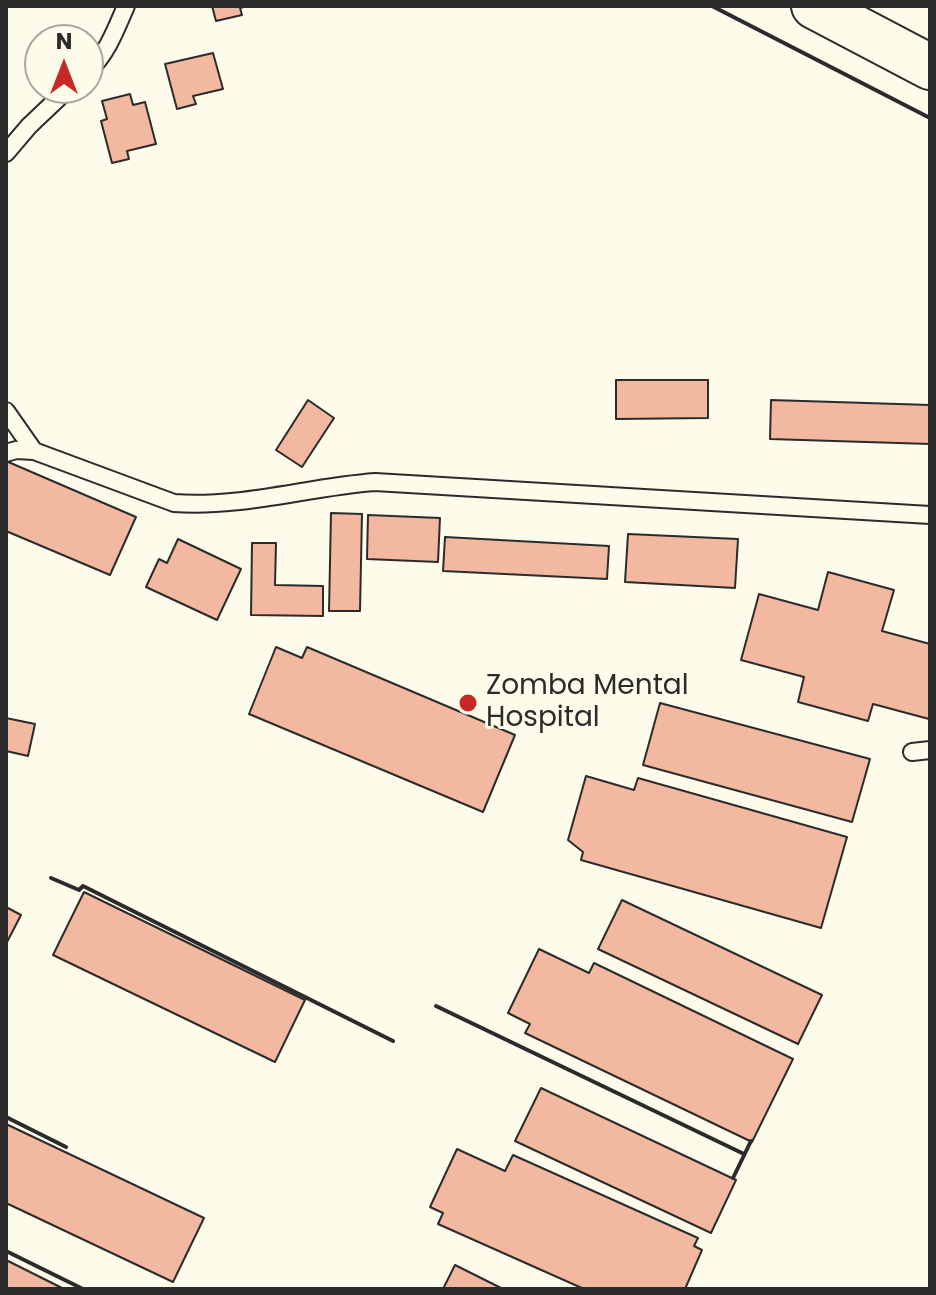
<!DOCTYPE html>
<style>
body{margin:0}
#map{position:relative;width:936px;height:1295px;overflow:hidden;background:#fdfbea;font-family:Poppins,sans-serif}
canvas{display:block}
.frame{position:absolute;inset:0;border:8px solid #2b2b2b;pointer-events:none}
.north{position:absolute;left:24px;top:24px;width:80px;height:80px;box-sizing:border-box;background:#fdfbea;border:2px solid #a9a89e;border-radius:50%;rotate:0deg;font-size:22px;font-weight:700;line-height:32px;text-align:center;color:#2b2b2b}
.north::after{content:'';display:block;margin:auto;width:28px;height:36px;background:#c62828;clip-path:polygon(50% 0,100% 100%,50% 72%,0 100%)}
</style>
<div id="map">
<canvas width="936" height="1295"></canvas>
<div class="frame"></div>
<div class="north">N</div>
</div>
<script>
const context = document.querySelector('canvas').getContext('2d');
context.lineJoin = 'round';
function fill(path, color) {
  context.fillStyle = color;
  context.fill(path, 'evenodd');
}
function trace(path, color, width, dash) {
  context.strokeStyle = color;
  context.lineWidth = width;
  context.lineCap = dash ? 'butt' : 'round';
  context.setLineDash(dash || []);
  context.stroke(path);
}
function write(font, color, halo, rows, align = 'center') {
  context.font = font + ' Poppins,sans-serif';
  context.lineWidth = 6;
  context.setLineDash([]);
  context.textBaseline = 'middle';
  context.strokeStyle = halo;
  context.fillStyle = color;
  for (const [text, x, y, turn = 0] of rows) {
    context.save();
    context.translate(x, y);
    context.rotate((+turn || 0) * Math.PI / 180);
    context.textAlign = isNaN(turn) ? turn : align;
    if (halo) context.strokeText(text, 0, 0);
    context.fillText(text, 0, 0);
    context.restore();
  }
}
const building = new Path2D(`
 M 212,6 L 247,6 L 240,8 L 242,15 L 216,21 Z
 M 213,53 L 223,89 L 193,96 L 196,104 L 177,109 L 165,64 Z
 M 130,94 L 133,105 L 145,102 L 156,144 L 127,151 L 129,159 L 112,163 L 101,121 L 107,119 L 102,101 Z
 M 616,380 L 708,380 L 708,418 L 616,419 Z
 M 308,400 L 334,418 L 302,467 L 276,450 Z
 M 771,400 L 930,405 L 930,444 L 770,439 Z
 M 6,461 L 136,517 L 110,575 L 6,531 Z
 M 331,513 L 362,514 L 360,611 L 329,611 Z
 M 368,515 L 440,518 L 438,562 L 367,559 Z
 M 628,534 L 738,539 L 735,588 L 625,582 Z
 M 445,537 L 609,546 L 607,579 L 443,571 Z
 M 178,539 L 241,569 L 217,620 L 146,587 L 159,559 L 167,563 Z
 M 252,543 L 276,543 L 275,585 L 323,586 L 323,616 L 251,615 Z
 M 828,572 L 894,590 L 882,631 L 930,644 L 929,719 L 873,704 L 868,721 L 798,702 L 804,677 L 741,660 L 759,594 L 818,610 Z
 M 276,647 L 302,658 L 307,647 L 515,735 L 483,812 L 249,714 Z
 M 660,703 L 870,759 L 852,822 L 643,765 Z
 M 6,718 L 35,724 L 28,756 L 6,751 Z
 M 586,776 L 634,790 L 638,778 L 847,837 L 821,928 L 581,860 L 583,852 L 568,840 Z
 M 84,892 L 305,1000 L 275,1062 L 53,955 Z
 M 622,900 L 822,995 L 798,1044 L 598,949 Z
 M 6,907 L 21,915 L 6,944 Z
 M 539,949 L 589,973 L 594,963 L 793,1059 L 752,1142 L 525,1033 L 530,1024 L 508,1013 Z
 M 541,1088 L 736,1180 L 711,1233 L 515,1141 Z
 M 6,1124 L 204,1218 L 173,1282 L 6,1203 Z
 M 457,1149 L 505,1171 L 513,1155 L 698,1238 L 694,1246 L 702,1250 L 685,1289 L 584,1289 L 438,1224 L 443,1213 L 430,1207 Z
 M 6,1260 L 64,1289 L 6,1289 Z
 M 455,1265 L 503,1289 L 443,1289 Z`);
fill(building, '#f2b8a0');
trace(building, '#2b2b2b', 2);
const lane = new Path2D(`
 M 88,71 C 107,54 116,29 126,6
 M 6,153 L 29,126 L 69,88
 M 6,411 L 34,451 L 174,503 C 242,508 308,487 375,482 L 930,515
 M 6,453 L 16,450 L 34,451
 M 912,752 L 930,750`);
const secondary = new Path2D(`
 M 814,6 L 930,67`);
trace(lane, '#2b2b2b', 20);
trace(secondary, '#2b2b2b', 48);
trace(lane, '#fdfbea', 16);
trace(secondary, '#fdfbea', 44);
trace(new Path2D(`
 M 712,6 L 930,118
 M 51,878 L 79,890 L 83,886 L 393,1041
 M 436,1006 L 744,1154
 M 6,1117 L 66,1147
 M 733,1178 L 751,1141
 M 6,1251 L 83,1289`), '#2b2b2b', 4);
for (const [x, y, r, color] of [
 [468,703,10,"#c62828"]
]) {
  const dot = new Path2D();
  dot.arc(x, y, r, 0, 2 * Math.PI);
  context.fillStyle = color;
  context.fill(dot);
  trace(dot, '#fdfbea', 3);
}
write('28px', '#2b2b2b', '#fdfbea', [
 ["Zomba Mental",486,687],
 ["Hospital",486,719]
], 'left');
</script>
